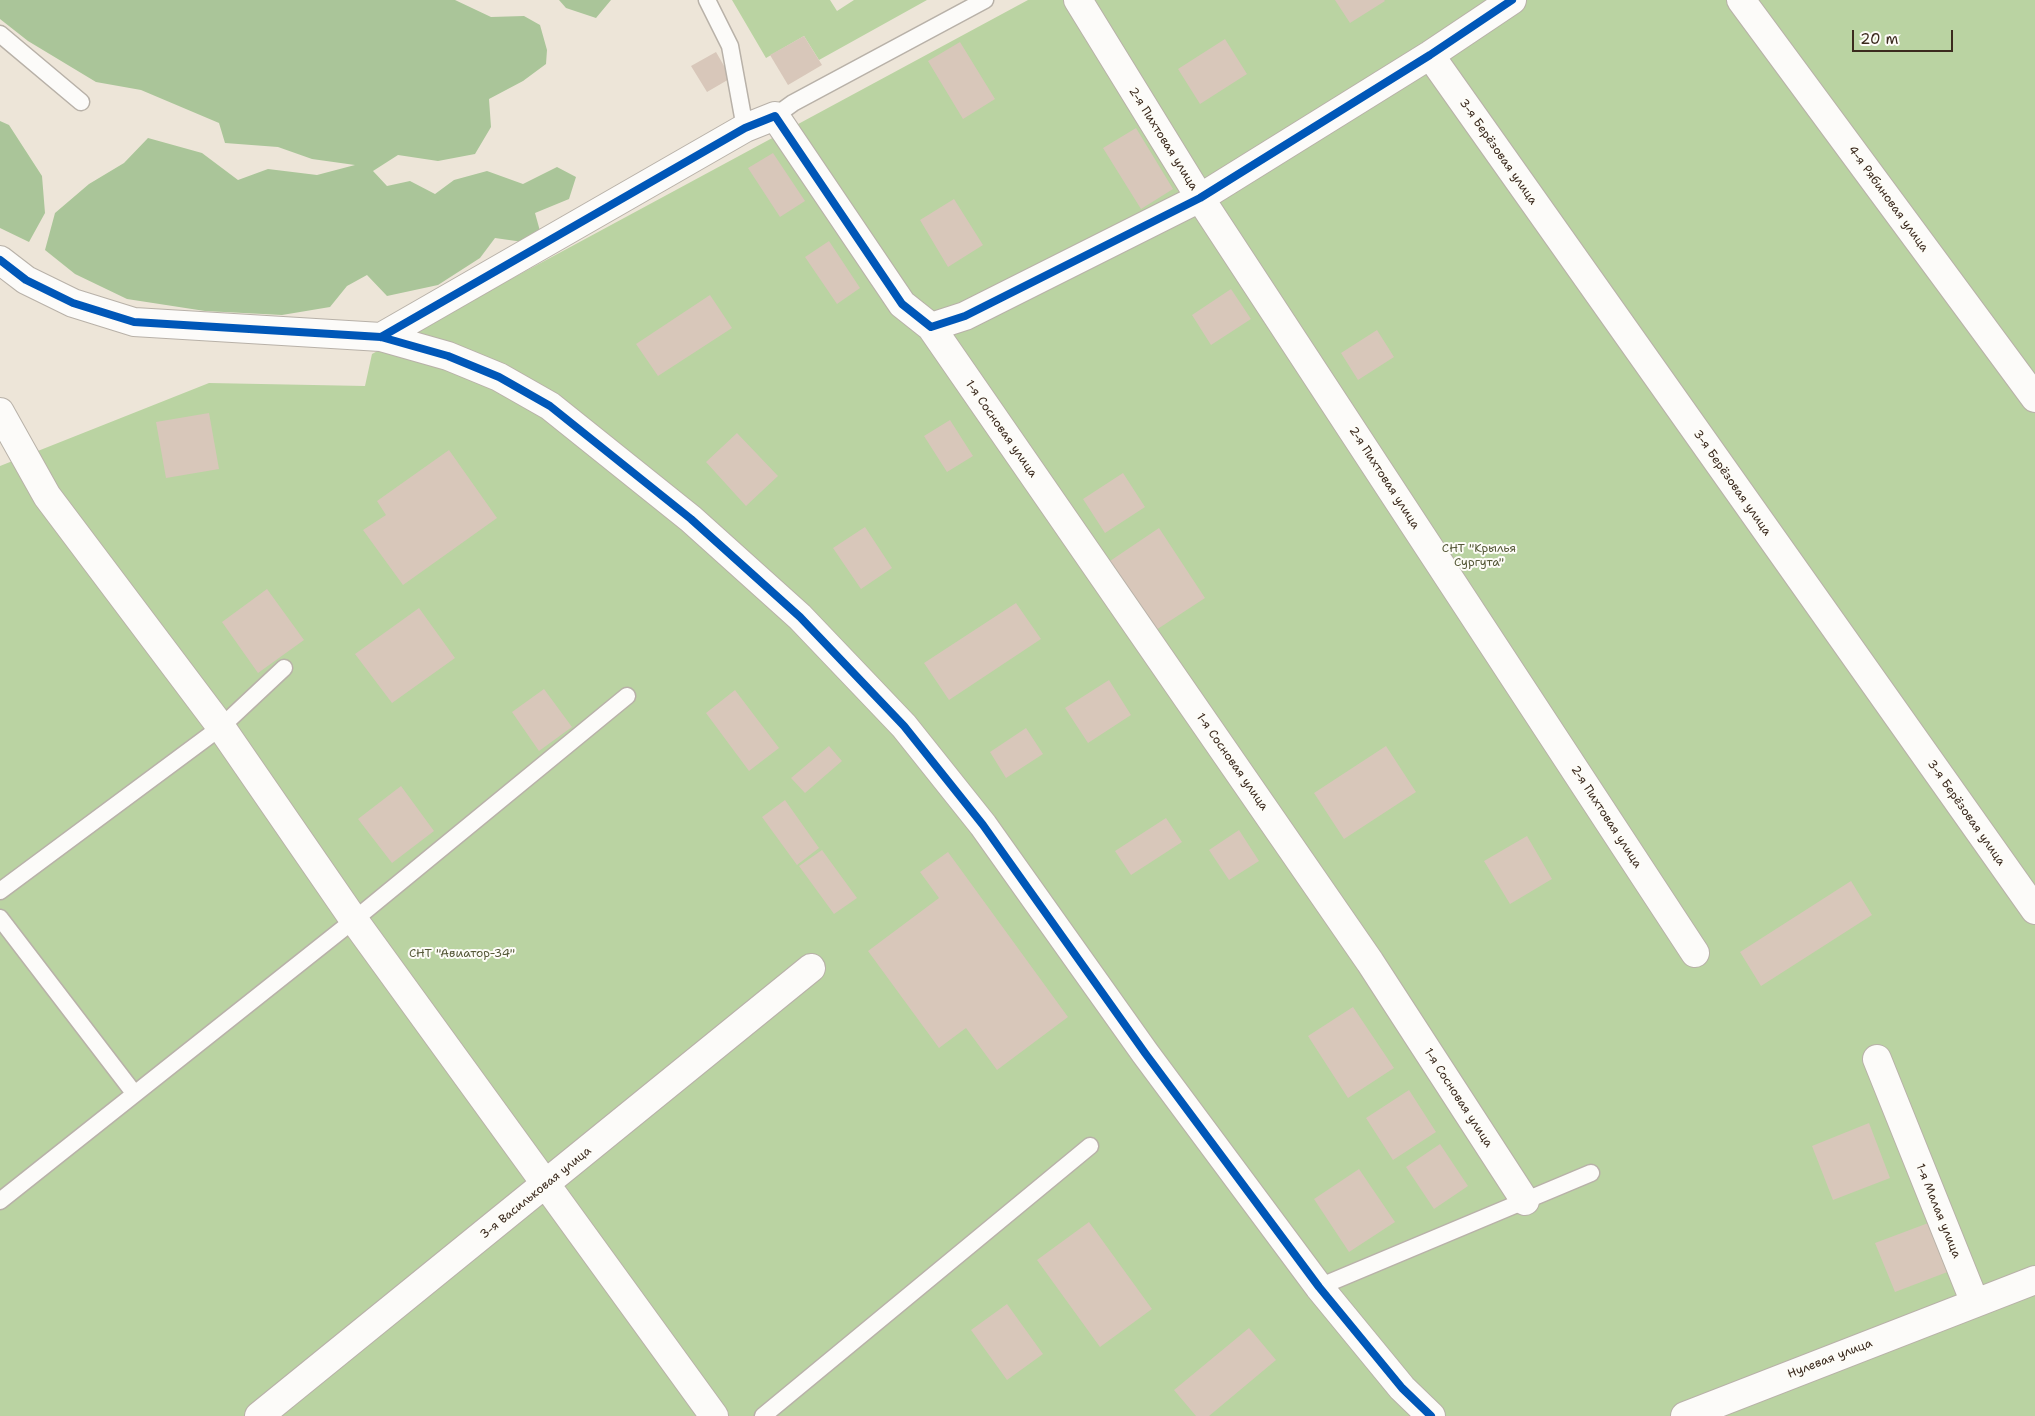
<!DOCTYPE html>
<meta charset="utf-8">
<style>
body{margin:0}
#map{position:relative;width:2035px;height:1416px;overflow:hidden;background:#ede5d8;font-family:"Shantell Sans",sans-serif}
canvas{display:block}
.scale{position:absolute;left:1852px;top:30px;width:101px;height:22px;box-sizing:border-box;border:2px solid #3b2a1e;border-top:0;padding-left:6px;font-size:15px;line-height:18px;white-space:nowrap;color:#3b2a1e;-webkit-text-stroke:4px #fdfcf7;paint-order:stroke}
</style>
<div id="map">
<canvas width="2035" height="1416"></canvas>
<div class="scale">20 m</div>
</div>
<script>
const context = document.querySelector('canvas').getContext('2d');
context.lineJoin = 'round';
function fill(path, color) {
  context.fillStyle = color;
  context.fill(path, 'evenodd');
}
function trace(path, color, width, dash) {
  context.strokeStyle = color;
  context.lineWidth = width;
  context.lineCap = dash ? 'butt' : 'round';
  context.setLineDash(dash || []);
  context.stroke(path);
}
function write(font, color, halo, rows, align = 'center') {
  context.font = font + ' "Shantell Sans",sans-serif';
  context.lineWidth = 4;
  context.setLineDash([]);
  context.textBaseline = 'middle';
  context.strokeStyle = halo;
  context.fillStyle = color;
  for (const [text, x, y, turn = 0] of rows) {
    context.save();
    context.translate(x, y);
    context.rotate((+turn || 0) * Math.PI / 180);
    context.textAlign = isNaN(turn) ? turn : align;
    if (halo) context.strokeText(text, 0, 0);
    context.fillText(text, 0, 0);
    context.restore();
  }
}
fill(new Path2D(`
 M 732,0 L 830,0 L 837,11 L 854,0 L 927,0 L 819,60 L 804,36 L 766,58 Z
 M 1028,0 L 2035,0 L 2035,1416 L 0,1416 L 0,466 L 209,383 L 365,386 L 372,354 Z`), '#bad3a2');
fill(new Path2D(`
 M 0,0 L 455,0 L 491,17 L 524,16 L 540,25 L 547,50 L 546,64 L 523,81 L 489,99 L 491,127 L 475,154 L 438,161 L 398,155 L 373,171 L 387,186 L 410,181 L 435,194 L 454,180 L 487,171 L 523,184 L 557,167 L 576,177 L 569,199 L 535,213 L 540,231 L 523,242 L 495,238 L 480,258 L 438,285 L 387,296 L 367,275 L 347,286 L 330,307 L 282,315 L 205,311 L 127,299 L 75,274 L 45,250 L 55,213 L 89,184 L 124,163 L 148,138 L 202,153 L 238,180 L 268,169 L 317,175 L 355,165 L 312,159 L 278,147 L 225,143 L 219,123 L 141,90 L 96,82 L 28,41 L 0,19 Z
 M 559,0 L 611,0 L 596,18 L 566,8 Z
 M 0,121 L 9,125 L 42,176 L 45,213 L 29,242 L 0,228 Z`), '#aac599');
fill(new Path2D(`
 M 1335,0 L 1384,0 L 1385,1 L 1350,23 Z
 M 804,36 L 822,65 L 788,85 L 770,55 Z
 M 1225,39 L 1247,74 L 1200,104 L 1178,69 Z
 M 960,42 L 995,99 L 963,119 L 928,61 Z
 M 716,52 L 731,78 L 707,92 L 691,66 Z
 M 1136,128 L 1173,189 L 1141,209 L 1103,148 Z
 M 773,153 L 805,201 L 780,217 L 748,168 Z
 M 954,199 L 983,245 L 948,267 L 920,220 Z
 M 829,241 L 860,288 L 837,304 L 805,257 Z
 M 1231,289 L 1251,319 L 1211,345 L 1192,315 Z
 M 710,295 L 732,328 L 658,376 L 636,344 Z
 M 1377,330 L 1394,357 L 1358,380 L 1341,353 Z
 M 209,413 L 219,469 L 166,478 L 156,422 Z
 M 950,420 L 973,456 L 947,472 L 924,436 Z
 M 737,433 L 778,476 L 746,506 L 706,462 Z
 M 449,450 L 497,518 L 403,585 L 363,530 L 386,515 L 377,501 Z
 M 1123,473 L 1145,507 L 1105,533 L 1083,499 Z
 M 865,527 L 892,568 L 861,589 L 833,548 Z
 M 1159,528 L 1205,598 L 1156,630 L 1110,561 Z
 M 267,589 L 304,640 L 258,673 L 222,622 Z
 M 1016,603 L 1041,639 L 949,700 L 924,663 Z
 M 419,608 L 455,658 L 392,703 L 355,654 Z
 M 1109,680 L 1131,715 L 1088,743 L 1065,708 Z
 M 544,689 L 572,727 L 539,751 L 512,712 Z
 M 735,690 L 779,748 L 749,771 L 706,713 Z
 M 1026,728 L 1043,754 L 1006,778 L 990,752 Z
 M 829,746 L 842,761 L 805,793 L 791,778 Z
 M 1386,746 L 1416,792 L 1344,839 L 1314,793 Z
 M 401,786 L 434,831 L 392,863 L 358,819 Z
 M 785,800 L 819,848 L 797,865 L 762,817 Z
 M 1166,818 L 1182,842 L 1131,875 L 1115,851 Z
 M 1239,830 L 1259,861 L 1229,880 L 1209,850 Z
 M 1527,836 L 1552,879 L 1510,904 L 1484,861 Z
 M 822,850 L 857,898 L 834,914 L 799,866 Z
 M 948,852 L 1068,1017 L 997,1070 L 966,1028 L 939,1048 L 868,951 L 939,898 L 920,872 Z
 M 1851,881 L 1872,915 L 1761,986 L 1740,952 Z
 M 1353,1007 L 1394,1068 L 1348,1098 L 1308,1036 Z
 M 1409,1090 L 1436,1132 L 1393,1160 L 1366,1118 Z
 M 1869,1123 L 1890,1178 L 1833,1200 L 1812,1146 Z
 M 1440,1144 L 1468,1186 L 1434,1209 L 1406,1167 Z
 M 1359,1169 L 1395,1222 L 1349,1252 L 1314,1199 Z
 M 1089,1222 L 1152,1309 L 1100,1347 L 1037,1260 Z
 M 1931,1222 L 1950,1271 L 1895,1292 L 1875,1243 Z
 M 1007,1304 L 1043,1354 L 1007,1380 L 971,1330 Z
 M 1249,1328 L 1276,1360 L 1209,1416 L 1196,1416 L 1174,1390 Z`), '#d8c7ba');
const service = new Path2D(`
 M 707,0 L 730,46 L 745,128
 M 0,34 L 81,102
 M 775,116 L 793,103 L 985,0
 M 0,891 L 221,727 L 284,668
 M 0,918 L 134,1093
 M 0,1201 L 354,920 L 627,696
 M 1319,1287 L 1591,1173
 M 763,1416 L 1090,1146`);
const minor = new Path2D(`
 M 1078,0 L 1200,198 L 1695,953
 M 1741,0 L 2035,398
 M 1430,55 L 2035,910
 M 0,260 L 26,280 L 73,303 L 134,322 L 381,337 L 448,356 L 499,377 L 550,406 L 691,519 L 800,617 L 904,726 L 983,825 L 1145,1053 L 1319,1287 L 1402,1388 L 1431,1416
 M 931,327 L 1370,962 L 1525,1201
 M 381,337 L 745,128 L 775,116 L 902,304 L 931,327 L 965,316 L 1200,198 L 1430,55 L 1512,0
 M 0,412 L 47,496 L 221,727 L 354,920 L 714,1416
 M 1877,1059 L 1975,1303
 M 259,1416 L 811,968
 M 1685,1416 L 2035,1280`);
trace(service, '#b8b1a8', 19);
trace(minor, '#b8b1a8', 30);
trace(service, '#fcfbf9', 16);
trace(minor, '#fcfbf9', 28);
trace(new Path2D(`
 M 0,260 L 26,280 L 73,303 L 134,322 L 381,337 L 448,356 L 499,377 L 550,406 L 691,519 L 800,617 L 904,726 L 983,825 L 1145,1053 L 1319,1287 L 1402,1388 L 1431,1416
 M 381,337 L 745,128 L 775,116 L 902,304 L 931,327 L 965,316 L 1200,198 L 1430,55 L 1512,0`), '#0057b8', 8);
write('12px', '#3b2a1e', '#fdfcf7', [
 ["2-я Пихтовая улица",1163,139,58],
 ["3-я Берёзовая улица",1498,152,55],
 ["4-я Рябиновая улица",1888,199,54],
 ["1-я Сосновая улица",1001,429,55],
 ["2-я Пихтовая улица",1384,478,57],
 ["3-я Берёзовая улица",1732,483,55],
 ["1-я Сосновая улица",1232,762,55],
 ["3-я Берёзовая улица",1966,813,55],
 ["2-я Пихтовая улица",1606,817,57],
 ["1-я Сосновая улица",1458,1098,57],
 ["3-я Васильковая улица",536,1193,-39],
 ["1-я Малая улица",1938,1211,68],
 ["Нулевая улица",1830,1359,-21]
]);
write('12px', '#555838', '#fdfcf7', [
 ["CНТ \"Крылья",1479,549],
 ["Сургута\"",1479,563],
 ["СНТ \"Авиатор-34\"",462,954]
]);
</script>
